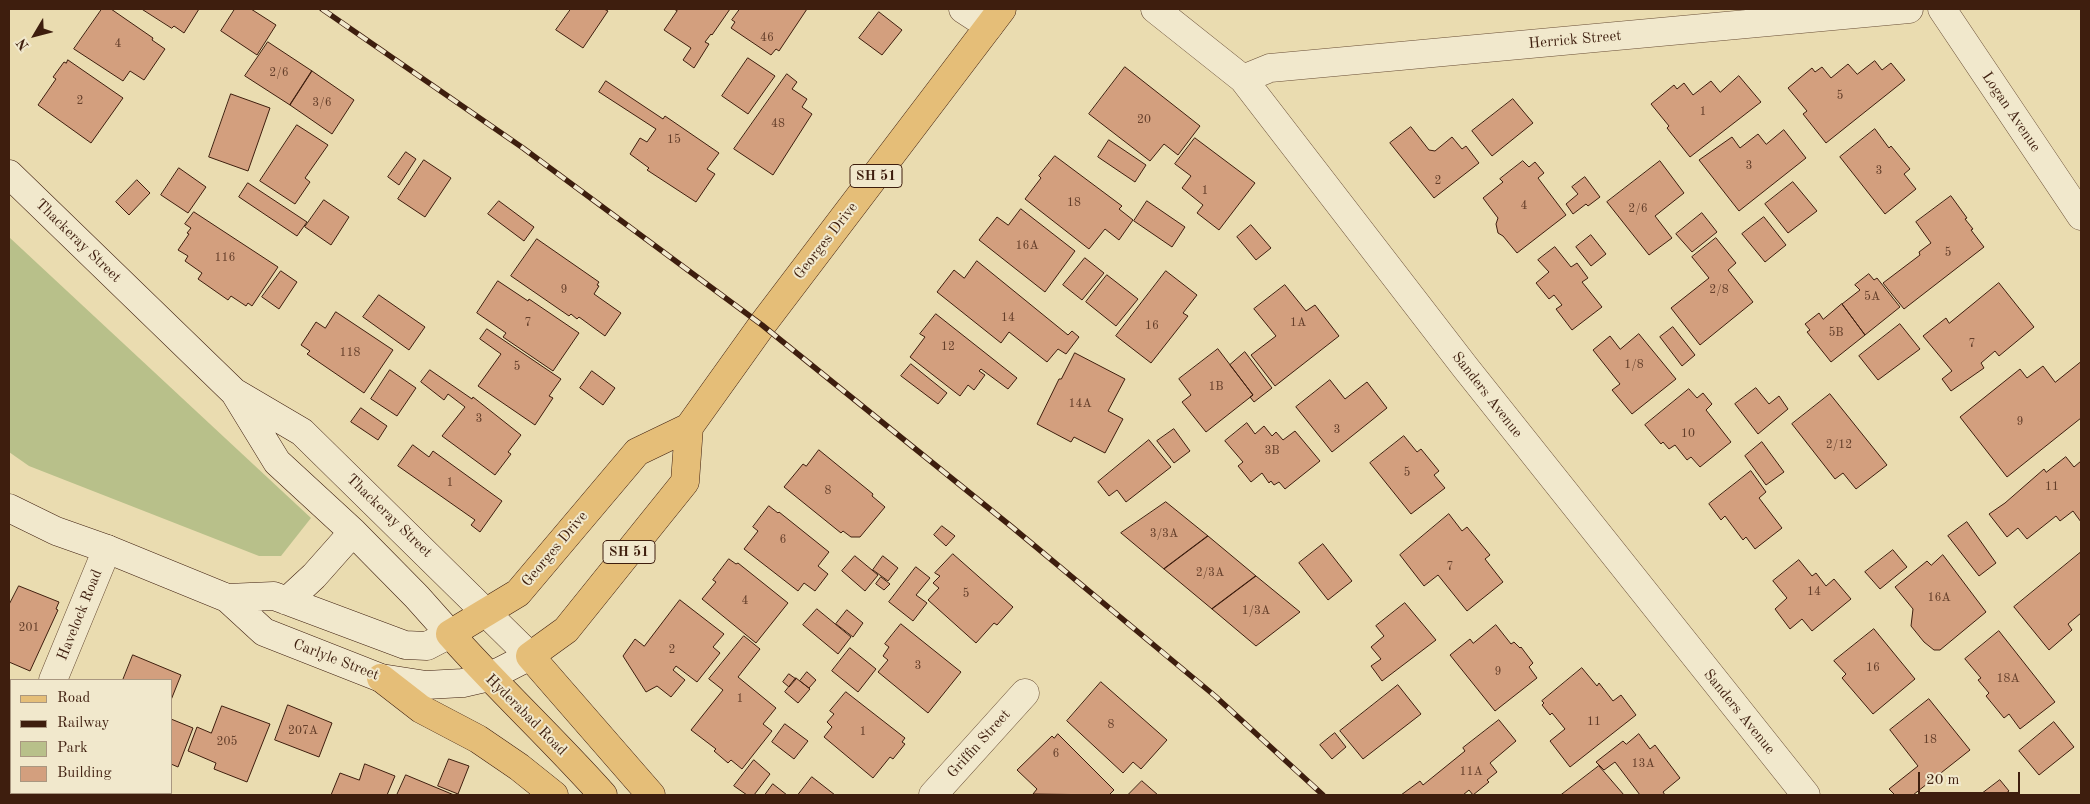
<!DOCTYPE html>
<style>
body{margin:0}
#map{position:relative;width:2090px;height:804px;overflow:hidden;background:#eadcb0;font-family:"Old Standard TT",serif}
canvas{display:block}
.frame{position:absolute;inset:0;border:10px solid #3e1e0e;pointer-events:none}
.legend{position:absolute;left:10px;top:679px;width:162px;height:115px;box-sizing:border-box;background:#f1e8cc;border:1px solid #a99780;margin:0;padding:6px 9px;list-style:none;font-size:15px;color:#3e1e0e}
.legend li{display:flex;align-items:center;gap:10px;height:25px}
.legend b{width:25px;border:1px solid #a99780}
.north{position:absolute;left:10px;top:10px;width:50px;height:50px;-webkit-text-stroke:4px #f1e8cc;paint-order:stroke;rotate:233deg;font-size:14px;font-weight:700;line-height:20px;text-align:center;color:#3e1e0e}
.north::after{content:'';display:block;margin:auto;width:18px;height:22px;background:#3e1e0e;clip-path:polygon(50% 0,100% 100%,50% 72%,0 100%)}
.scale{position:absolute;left:1918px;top:772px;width:102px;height:22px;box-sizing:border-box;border:2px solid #3e1e0e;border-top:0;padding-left:6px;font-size:15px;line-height:18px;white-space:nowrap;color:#3e1e0e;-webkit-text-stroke:4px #f1e8cc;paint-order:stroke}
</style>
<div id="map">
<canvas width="2090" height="804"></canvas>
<div class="frame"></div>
<ul class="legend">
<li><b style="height:6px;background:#e5be78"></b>Road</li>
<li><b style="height:6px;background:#3e1e0e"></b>Railway</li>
<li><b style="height:14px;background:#b8c08a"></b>Park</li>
<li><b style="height:14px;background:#d39f7e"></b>Building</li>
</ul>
<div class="north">N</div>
<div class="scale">20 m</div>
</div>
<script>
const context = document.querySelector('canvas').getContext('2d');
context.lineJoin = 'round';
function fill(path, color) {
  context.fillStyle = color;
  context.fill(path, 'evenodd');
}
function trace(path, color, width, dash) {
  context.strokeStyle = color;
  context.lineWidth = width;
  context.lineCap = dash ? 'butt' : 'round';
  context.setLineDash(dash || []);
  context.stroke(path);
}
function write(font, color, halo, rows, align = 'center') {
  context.font = font + ' "Old Standard TT",serif';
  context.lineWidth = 4;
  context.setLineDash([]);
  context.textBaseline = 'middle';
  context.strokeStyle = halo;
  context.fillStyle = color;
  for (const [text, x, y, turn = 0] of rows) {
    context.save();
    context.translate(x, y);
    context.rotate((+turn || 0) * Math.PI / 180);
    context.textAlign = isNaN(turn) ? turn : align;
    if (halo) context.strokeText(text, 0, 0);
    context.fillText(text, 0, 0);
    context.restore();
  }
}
fill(new Path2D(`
 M 9,237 L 311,518 L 281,556 L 259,556 L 29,466 L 9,452 Z`), '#b8c08a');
const building = new Path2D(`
 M 102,9 L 111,9 L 153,38 L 152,40 L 165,49 L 144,80 L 130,71 L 123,81 L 74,49 Z
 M 142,9 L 199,9 L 184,33 L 174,26 L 172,28 Z
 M 235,9 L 251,9 L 276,25 L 257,55 L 221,31 Z
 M 571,9 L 604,9 L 608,11 L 583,48 L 556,30 Z
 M 674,9 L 730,9 L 712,35 L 711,34 L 705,42 L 709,44 L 694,68 L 683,60 L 691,48 L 664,30 L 677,11 Z
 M 740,9 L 807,9 L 779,51 L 776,49 L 771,55 L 731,28 L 735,22 L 732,20 Z
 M 879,12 L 902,30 L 882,55 L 859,38 Z
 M 268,42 L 312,71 L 290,105 L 245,76 Z
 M 748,58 L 775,76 L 748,114 L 722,96 Z
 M 68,60 L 123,98 L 91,143 L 38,105 L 56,79 L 53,77 L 64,62 L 66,63 Z
 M 1875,61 L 1882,70 L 1891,63 L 1905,80 L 1826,143 L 1803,114 L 1807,111 L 1788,88 L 1812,68 L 1815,72 L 1822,67 L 1831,78 L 1848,64 L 1857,74 Z
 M 1125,67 L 1200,126 L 1178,155 L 1164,144 L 1150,161 L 1089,114 Z
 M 312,71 L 354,100 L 332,134 L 290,105 Z
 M 787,74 L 797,82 L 792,89 L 807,99 L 802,107 L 812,114 L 773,175 L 734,149 Z
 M 1739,76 L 1761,102 L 1690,157 L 1667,128 L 1669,126 L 1651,104 L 1674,85 L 1677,89 L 1684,83 L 1693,95 L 1711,81 L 1720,92 Z
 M 606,81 L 663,119 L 665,116 L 719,153 L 707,169 L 715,174 L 696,202 L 647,170 L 649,168 L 630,154 L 640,138 L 647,142 L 656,129 L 599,92 Z
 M 231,94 L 270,108 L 248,171 L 209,157 Z
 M 1513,99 L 1533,123 L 1492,156 L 1472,131 Z
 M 297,125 L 328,145 L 305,178 L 310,182 L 295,204 L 260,181 Z
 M 1411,127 L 1429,150 L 1435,151 L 1452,137 L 1462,149 L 1466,146 L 1479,163 L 1434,198 L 1390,143 Z
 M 1875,129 L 1889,148 L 1891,146 L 1910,169 L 1904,174 L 1916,189 L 1885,214 L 1840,157 Z
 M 1784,130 L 1806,158 L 1739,211 L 1699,160 L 1732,137 L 1740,148 L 1758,134 L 1766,144 Z
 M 1195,138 L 1255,183 L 1219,230 L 1197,213 L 1203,205 L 1182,188 L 1191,176 L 1175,164 Z
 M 1109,140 L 1146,165 L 1135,182 L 1098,157 Z
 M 406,152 L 416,159 L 399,185 L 388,177 Z
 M 1055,156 L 1122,206 L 1119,209 L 1133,220 L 1119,240 L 1105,229 L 1089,249 L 1025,199 L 1041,178 L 1039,176 Z
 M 424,160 L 451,178 L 425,217 L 398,199 Z
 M 1523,161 L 1529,167 L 1535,162 L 1544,173 L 1538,178 L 1566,215 L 1517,253 L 1503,236 L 1498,233 L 1496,224 L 1498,218 L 1483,198 L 1503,182 L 1500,179 Z
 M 1660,161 L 1684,193 L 1655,216 L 1672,238 L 1649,255 L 1607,202 Z
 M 179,168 L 206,187 L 188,213 L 161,195 Z
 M 1585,177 L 1600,197 L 1588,206 L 1586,204 L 1573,214 L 1566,204 L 1578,194 L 1572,187 Z
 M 137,180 L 150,193 L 129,215 L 116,202 Z
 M 1793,182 L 1817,211 L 1788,233 L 1765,204 Z
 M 248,183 L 307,222 L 297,236 L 239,197 Z
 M 1951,196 L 1967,218 L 1965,219 L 1973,229 L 1971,230 L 1984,247 L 1904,309 L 1883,283 L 1920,255 L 1919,252 L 1931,243 L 1916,222 Z
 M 324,200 L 349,217 L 331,245 L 305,227 Z
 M 499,201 L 534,227 L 524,241 L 488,214 Z
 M 1147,201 L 1185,227 L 1172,247 L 1134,221 Z
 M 1021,209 L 1075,251 L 1045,292 L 979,240 L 997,217 L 1008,225 Z
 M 194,212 L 278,267 L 252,306 L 248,303 L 246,306 L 231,296 L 228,300 L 198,279 L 202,273 L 185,261 L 188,256 L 178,250 L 189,234 L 187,233 L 191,228 L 185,224 Z
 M 1702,213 L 1717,232 L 1692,252 L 1676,234 Z
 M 1764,217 L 1786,245 L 1765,262 L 1742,234 Z
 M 1251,225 L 1271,248 L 1256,260 L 1237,237 Z
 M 1591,235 L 1606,254 L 1591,266 L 1576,247 Z
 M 1716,238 L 1736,263 L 1728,270 L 1753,302 L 1700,345 L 1671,308 L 1709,278 L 1692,257 Z
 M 537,239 L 599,282 L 597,285 L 599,286 L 594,294 L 621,313 L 605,336 L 579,317 L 577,319 L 571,314 L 569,316 L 511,276 Z
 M 1555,247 L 1571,267 L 1577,263 L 1588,278 L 1582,282 L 1602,307 L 1572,330 L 1556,309 L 1562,305 L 1554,295 L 1549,299 L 1536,283 L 1549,272 L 1538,260 Z
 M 1085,258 L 1104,273 L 1082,300 L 1063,285 Z
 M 977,261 L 1068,335 L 1072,331 L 1079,337 L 1066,354 L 1058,349 L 1047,362 L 1009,332 L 1001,343 L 937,292 L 954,270 L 964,278 Z
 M 281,271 L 297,282 L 279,309 L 262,297 Z
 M 1166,271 L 1197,295 L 1183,313 L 1188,316 L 1151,363 L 1116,336 Z
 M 1869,274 L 1874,280 L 1877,278 L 1900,307 L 1865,335 L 1842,304 L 1860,290 L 1855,285 Z
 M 1107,275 L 1138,299 L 1116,326 L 1086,302 Z
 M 498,281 L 528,301 L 529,299 L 579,333 L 553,371 L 503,337 L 506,333 L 477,313 Z
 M 1999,283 L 2034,327 L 1999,356 L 1995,351 L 1981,363 L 1984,368 L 1951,391 L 1942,379 L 1952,371 L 1923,336 L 1946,318 L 1949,323 Z
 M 1285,285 L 1306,311 L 1315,305 L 1339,336 L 1275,386 L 1251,355 L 1276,336 L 1254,309 Z
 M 379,295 L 425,327 L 409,350 L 363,317 Z
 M 1842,304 L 1865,335 L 1831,362 L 1807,332 L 1810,330 L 1805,324 L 1819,313 L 1823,319 Z
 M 336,312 L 393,350 L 364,393 L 307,354 L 310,351 L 301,345 L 316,322 L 325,328 Z
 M 936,314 L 1017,378 L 1008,389 L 981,369 L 979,371 L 985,375 L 974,390 L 968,385 L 960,396 L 910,357 L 925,337 L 920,334 Z
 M 1900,324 L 1920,349 L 1878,380 L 1859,356 Z
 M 1673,327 L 1695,355 L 1682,366 L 1660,337 Z
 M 487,329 L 561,379 L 549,396 L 553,398 L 535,425 L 478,386 L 501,354 L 480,339 Z
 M 1639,334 L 1676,379 L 1632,414 L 1612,390 L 1620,384 L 1593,350 L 1610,336 L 1620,349 Z
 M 1218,349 L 1253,395 L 1206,432 L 1182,402 L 1191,395 L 1179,379 Z
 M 1245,352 L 1272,388 L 1254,402 L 1250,397 L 1253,395 L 1230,365 Z
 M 1075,353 L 1125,379 L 1108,411 L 1123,419 L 1105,453 L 1074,437 L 1071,442 L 1037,424 L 1059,379 L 1061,379 Z
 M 2081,362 L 2081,418 L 2007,477 L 1960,417 L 2020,369 L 2027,378 L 2043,366 L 2055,382 Z
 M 911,364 L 947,393 L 938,404 L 901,376 Z
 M 390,370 L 416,388 L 397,416 L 371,399 Z
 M 430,370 L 472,399 L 473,397 L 521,435 L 508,452 L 511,454 L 495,475 L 442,436 L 465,407 L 448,394 L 444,400 L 421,382 Z
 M 592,371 L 615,388 L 603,405 L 580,388 Z
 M 1330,380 L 1345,399 L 1367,382 L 1387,408 L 1332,452 L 1296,407 Z
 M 1756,388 L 1769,404 L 1779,396 L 1788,409 L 1758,434 L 1735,404 Z
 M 1689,389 L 1697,398 L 1703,393 L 1712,404 L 1706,410 L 1731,442 L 1700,467 L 1691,457 L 1687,460 L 1675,445 L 1669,449 L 1663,442 L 1661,444 L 1645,425 Z
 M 1830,394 L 1887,465 L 1856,489 L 1843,473 L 1835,479 L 1792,424 Z
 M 361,408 L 387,426 L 378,440 L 351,422 Z
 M 1247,423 L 1255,434 L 1264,426 L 1272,436 L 1276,432 L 1283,440 L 1295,431 L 1320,461 L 1285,489 L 1279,482 L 1274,485 L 1271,481 L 1269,483 L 1262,473 L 1251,482 L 1238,466 L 1243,462 L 1225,441 Z
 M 1174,429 L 1190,451 L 1174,463 L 1157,441 Z
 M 1404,436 L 1417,452 L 1421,449 L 1439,471 L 1434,475 L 1445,488 L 1411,514 L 1370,463 Z
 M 1149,440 L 1171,467 L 1126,502 L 1117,490 L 1109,496 L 1098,482 Z
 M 1762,442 L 1784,472 L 1766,485 L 1745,456 Z
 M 413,445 L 429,457 L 433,451 L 502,501 L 480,532 L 471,525 L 475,520 L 398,466 Z
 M 819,450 L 873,494 L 872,496 L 885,507 L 860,537 L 851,537 L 843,531 L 841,533 L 784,487 L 803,464 L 806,466 Z
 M 2066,457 L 2074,467 L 2081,461 L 2081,522 L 2073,511 L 2060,521 L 2056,516 L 2027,539 L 2018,528 L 2007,537 L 1989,514 L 2005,503 L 2044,469 L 2046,472 Z
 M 1751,471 L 1766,492 L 1759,498 L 1782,528 L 1755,549 L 1746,537 L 1743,540 L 1725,516 L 1721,520 L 1709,504 Z
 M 1166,502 L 1208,536 L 1164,569 L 1121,533 Z
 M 769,506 L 778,513 L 779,512 L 829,552 L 818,566 L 828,574 L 815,591 L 804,583 L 798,591 L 744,549 L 758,531 L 753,527 Z
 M 1449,514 L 1462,531 L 1467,527 L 1490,555 L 1485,559 L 1503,582 L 1467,611 L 1438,575 L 1424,586 L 1400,555 Z
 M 1967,522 L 1996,563 L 1979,576 L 1948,536 Z
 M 942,526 L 955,536 L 946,546 L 934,535 Z
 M 1208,536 L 1256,576 L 1212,609 L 1164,569 Z
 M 1323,544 L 1352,581 L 1328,600 L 1299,563 Z
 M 1893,550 L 1907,567 L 1880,589 L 1865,572 Z
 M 2080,553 L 2081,555 L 2081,613 L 2068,624 L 2072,630 L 2049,650 L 2014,607 Z
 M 953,554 L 1013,607 L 997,625 L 994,623 L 976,643 L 928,600 L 939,588 L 933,583 L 940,576 L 935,573 Z
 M 1943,555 L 1986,612 L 1940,650 L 1934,650 L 1924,642 L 1911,626 L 1913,609 L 1895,587 L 1927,561 L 1931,565 Z
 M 855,556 L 878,575 L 865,591 L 842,571 Z
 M 883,556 L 898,568 L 888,581 L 873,570 Z
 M 729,559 L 736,564 L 738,563 L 788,603 L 756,643 L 702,599 L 716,582 L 713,580 Z
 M 1799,560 L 1812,576 L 1816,573 L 1826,586 L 1834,579 L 1851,599 L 1812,631 L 1802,619 L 1790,629 L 1775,609 L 1787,598 L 1773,581 Z
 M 916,567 L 930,578 L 916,595 L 927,603 L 913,621 L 889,602 Z
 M 1256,576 L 1300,612 L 1256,646 L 1212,609 Z
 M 881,577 L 890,584 L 884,590 L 876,584 Z
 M 19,586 L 59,602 L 56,609 L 58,610 L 30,671 L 9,662 L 9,605 Z
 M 680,600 L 724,634 L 713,647 L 720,653 L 697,682 L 676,666 L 673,670 L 685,680 L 671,697 L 657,686 L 646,692 L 623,656 L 635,639 L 644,646 Z
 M 1405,603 L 1436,640 L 1382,681 L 1371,666 L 1381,659 L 1371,647 L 1384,636 L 1376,626 Z
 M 817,609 L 851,637 L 838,654 L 803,625 Z
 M 847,610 L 863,623 L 853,637 L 836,624 Z
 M 901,624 L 961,672 L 928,713 L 878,672 L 888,660 L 883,656 L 889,647 L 885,644 Z
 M 1496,625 L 1511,644 L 1514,642 L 1520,648 L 1521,647 L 1533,663 L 1529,667 L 1537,678 L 1495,711 L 1450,655 L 1470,639 L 1473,643 Z
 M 1874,629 L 1915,679 L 1873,714 L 1842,678 L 1846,674 L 1834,661 Z
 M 1999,631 L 2055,702 L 2020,729 L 2009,714 L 2004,718 L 1986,696 L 1989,693 L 1978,680 L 1981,678 L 1965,659 Z
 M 744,636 L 760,649 L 738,677 L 776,708 L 763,724 L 772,731 L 742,769 L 731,760 L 728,763 L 714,751 L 716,749 L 691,730 L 723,690 L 709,679 Z
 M 850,648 L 876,669 L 858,692 L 832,671 Z
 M 133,655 L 181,675 L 171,700 L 171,680 L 123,680 Z
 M 1582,668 L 1597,686 L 1599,683 L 1613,701 L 1621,695 L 1636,715 L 1570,767 L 1550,741 L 1565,729 L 1552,713 L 1550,715 L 1542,705 L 1544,703 L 1542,701 Z
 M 807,672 L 816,680 L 809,688 L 800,681 Z
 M 789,674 L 796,679 L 789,687 L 783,682 Z
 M 796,678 L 810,689 L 798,703 L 785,692 Z
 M 1101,682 L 1167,740 L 1141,769 L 1133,762 L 1123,773 L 1067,721 Z
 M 1398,685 L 1421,714 L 1363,759 L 1340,731 Z
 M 846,692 L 905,738 L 902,742 L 905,744 L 893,759 L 890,757 L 873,778 L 824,737 L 832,727 L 827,722 L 834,714 L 830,711 Z
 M 1929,699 L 1970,750 L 1913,795 L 1895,795 L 1889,789 L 1918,766 L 1890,730 Z
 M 288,705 L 332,723 L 319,757 L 275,740 Z
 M 222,706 L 270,724 L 247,782 L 214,769 L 216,763 L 188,751 L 197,727 L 211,733 Z
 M 171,719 L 193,728 L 178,767 L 171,764 Z
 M 1499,720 L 1516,741 L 1490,763 L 1497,772 L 1487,780 L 1489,782 L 1473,795 L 1469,790 L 1463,795 L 1401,795 L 1420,781 L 1423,785 L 1465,751 L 1463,748 Z
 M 2054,722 L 2074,747 L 2039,775 L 2019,751 Z
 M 785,724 L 808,741 L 794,759 L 772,742 Z
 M 1335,733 L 1346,747 L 1332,759 L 1320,745 Z
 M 1058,734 L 1114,790 L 1109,795 L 1033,794 L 1037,789 L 1017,770 L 1052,736 L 1054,738 Z
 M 1639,734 L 1650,749 L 1655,745 L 1680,778 L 1663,792 L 1665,795 L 1640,795 L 1615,762 L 1604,770 L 1596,762 L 1623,741 L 1626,744 Z
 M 449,759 L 469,766 L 458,794 L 438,786 Z
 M 754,760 L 770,774 L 754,795 L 747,795 L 734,786 Z
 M 365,764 L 395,776 L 387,795 L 331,795 L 340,773 L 359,780 Z
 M 1599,766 L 1624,795 L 1561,795 Z
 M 406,775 L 454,795 L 397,795 Z
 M 812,777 L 835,795 L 798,795 Z
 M 2000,780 L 2009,791 L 2005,794 L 2006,795 L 1980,795 Z
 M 1142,781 L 1158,795 L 1128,795 Z
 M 773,784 L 787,795 L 765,795 Z
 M 73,793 L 132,793 L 131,795 L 72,795 Z`);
fill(building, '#d39f7e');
trace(building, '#3e1e0e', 1);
const minor = new Path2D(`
 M 963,9 L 989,26
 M 1155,9 L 1243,79 L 1465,367 L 1806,795
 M 1942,9 L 2081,216
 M 1243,79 L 1270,68 L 1909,9
 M 53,680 L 107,549
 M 10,795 L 11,780
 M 933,795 L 1025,693`);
const secondary = new Path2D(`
 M 9,174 L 234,392 L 302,432 L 530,656 L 489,677 L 463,683 L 426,685 L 381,678 L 264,632 L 227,598 L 107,549 L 56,531 L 9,508
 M 227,598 L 274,596 L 405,645 L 427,646 L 450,634 L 417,597 L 353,532 L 277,462 L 236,395
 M 287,601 L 314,576 L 353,532`);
const primary = new Path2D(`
 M 381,678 L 421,709 L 478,739 L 519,767 L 554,795
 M 603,795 C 554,740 499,689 450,634 L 518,593 L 637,452 L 689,427 L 762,325 L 1002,9
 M 651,795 L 530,656 L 566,630 L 685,482 L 689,427`);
trace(minor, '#694e36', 29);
trace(secondary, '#3e1e0e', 29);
trace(primary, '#3e1e0e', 29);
trace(minor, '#f1e8cc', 28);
trace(secondary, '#f1e8cc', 28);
trace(primary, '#e5be78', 28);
const rail = new Path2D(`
 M 322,9 L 523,148 L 762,325 L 1012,527 L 1215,696 L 1323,795`);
trace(rail, '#3e1e0e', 5.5);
trace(rail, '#f1e8cc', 4, [11]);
write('12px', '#633e2a', null, [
 ["46",767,38],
 ["4",118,44],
 ["2/6",279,73],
 ["5",1840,96],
 ["2",80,101],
 ["3/6",322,103],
 ["1",1703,112],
 ["20",1144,120],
 ["48",778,124],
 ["15",674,140],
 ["3",1749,166],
 ["3",1879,171],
 ["2",1438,181],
 ["1",1205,191],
 ["18",1074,203],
 ["4",1524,206],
 ["2/6",1638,209],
 ["16A",1027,246],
 ["5",1948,253],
 ["116",225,258],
 ["9",564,290],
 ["2/8",1719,290],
 ["5A",1872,297],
 ["14",1008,318],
 ["7",528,323],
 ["1A",1298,323],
 ["16",1152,326],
 ["5B",1836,333],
 ["7",1972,344],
 ["12",948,347],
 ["118",350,353],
 ["1/8",1634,365],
 ["5",517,367],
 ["1B",1216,387],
 ["14A",1080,404],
 ["3",479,419],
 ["9",2020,422],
 ["3",1337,430],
 ["10",1688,434],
 ["2/12",1839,445],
 ["3B",1272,451],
 ["5",1407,473],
 ["1",450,483],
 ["11",2052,487],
 ["8",828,491],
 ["3/3A",1164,534],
 ["6",783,540],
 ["7",1450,567],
 ["2/3A",1210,573],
 ["14",1814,592],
 ["5",966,594],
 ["16A",1939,598],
 ["4",745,601],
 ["1/3A",1256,611],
 ["201",29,628],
 ["2",672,650],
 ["3",918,666],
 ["16",1873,668],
 ["9",1498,672],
 ["18A",2008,679],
 ["1",740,699],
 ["11",1594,722],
 ["8",1111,725],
 ["207A",303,731],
 ["1",863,732],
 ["18",1930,740],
 ["205",227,742],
 ["6",1056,754],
 ["13A",1643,764],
 ["11A",1471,772]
]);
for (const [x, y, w] of [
 [876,176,52],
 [629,552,52]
]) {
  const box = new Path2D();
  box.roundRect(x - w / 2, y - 11.5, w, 23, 4);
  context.fillStyle = '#f1e8cc';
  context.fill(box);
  trace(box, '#3e1e0e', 1);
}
write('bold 14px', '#3e1e0e', null, [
 ["SH 51",876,176],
 ["SH 51",629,552]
]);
write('15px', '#3e1e0e', '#f1e8cc', [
 ["Herrick Street",1575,40,-5],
 ["Logan Avenue",2011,112,56],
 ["Thackeray Street",78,241,44],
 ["Georges Drive",826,241,-52],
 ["Sanders Avenue",1487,395,52],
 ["Thackeray Street",389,516,44],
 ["Georges Drive",555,549,-50],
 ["Havelock Road",80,615,-68],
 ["Carlyle Street",336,660,21],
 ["Sanders Avenue",1739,712,51],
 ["Hyderabad Road",526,715,45],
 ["Griffin Street",979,744,-48]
]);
</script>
